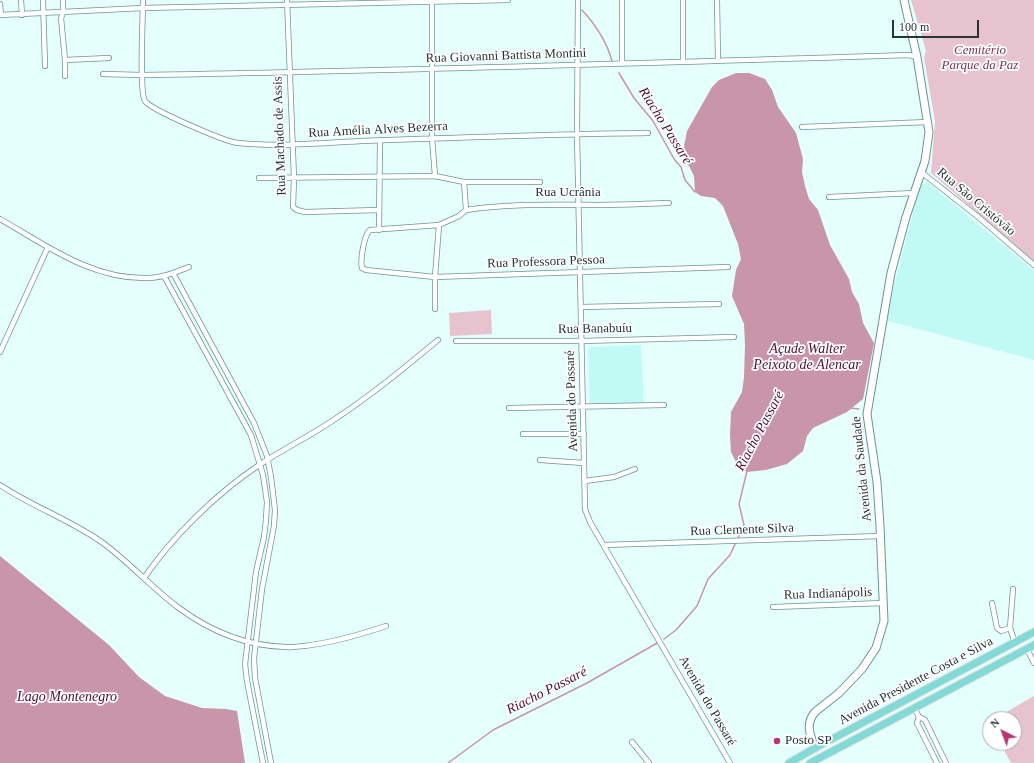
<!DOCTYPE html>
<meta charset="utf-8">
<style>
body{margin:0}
#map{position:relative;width:1034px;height:763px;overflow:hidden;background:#e4fffc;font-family:Georgia,serif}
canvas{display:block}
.north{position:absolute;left:982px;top:711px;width:40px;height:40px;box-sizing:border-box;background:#fff;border:1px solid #a7aeae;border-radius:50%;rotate:318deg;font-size:11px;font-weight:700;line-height:16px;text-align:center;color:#243534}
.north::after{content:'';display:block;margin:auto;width:14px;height:18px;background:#ba3374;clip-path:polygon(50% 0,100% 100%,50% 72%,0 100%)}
.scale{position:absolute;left:892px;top:20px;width:87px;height:18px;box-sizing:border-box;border:2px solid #243534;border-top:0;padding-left:5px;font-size:12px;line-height:14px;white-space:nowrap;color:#243534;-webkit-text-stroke:3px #fff;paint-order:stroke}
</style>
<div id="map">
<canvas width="1034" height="763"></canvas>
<div class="north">N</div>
<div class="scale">100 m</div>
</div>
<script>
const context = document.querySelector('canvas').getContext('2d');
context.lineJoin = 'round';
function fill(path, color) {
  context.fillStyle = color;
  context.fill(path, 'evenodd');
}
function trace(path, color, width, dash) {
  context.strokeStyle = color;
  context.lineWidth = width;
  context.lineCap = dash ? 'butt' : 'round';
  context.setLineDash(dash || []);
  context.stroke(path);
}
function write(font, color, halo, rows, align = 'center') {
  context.font = font + ' Georgia,serif';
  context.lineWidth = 3.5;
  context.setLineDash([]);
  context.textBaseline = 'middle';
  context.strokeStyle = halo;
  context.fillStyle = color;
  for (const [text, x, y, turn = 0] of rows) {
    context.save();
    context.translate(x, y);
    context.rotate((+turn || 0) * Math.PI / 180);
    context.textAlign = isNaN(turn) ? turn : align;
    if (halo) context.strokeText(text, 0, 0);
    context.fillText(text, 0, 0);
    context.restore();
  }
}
fill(new Path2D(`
 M 927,182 L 1034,271 L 1034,360 L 885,320 L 920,186 Z
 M 641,345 L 644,403 L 590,404 L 588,349 L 591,347 Z`), '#c1f9f4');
fill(new Path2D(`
 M 911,0 L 1034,0 L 1034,261 L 931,173 L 935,121 L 924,58 L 926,51 Z
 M 491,310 L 492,334 L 450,336 L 449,313 Z
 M 1034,696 L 1034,763 L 1011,763 L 1000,743 L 1014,743 L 1014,719 L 994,719 Z`), '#e7c3cf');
fill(new Path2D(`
 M 736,73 L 749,73 L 765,79 L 772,90 L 778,107 L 796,133 L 803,159 L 802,172 L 805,186 L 809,199 L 818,210 L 830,245 L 849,279 L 852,292 L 859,304 L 863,323 L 874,343 L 863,399 L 847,412 L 813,428 L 807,436 L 803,451 L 787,464 L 766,470 L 747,472 L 737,464 L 731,452 L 730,435 L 731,412 L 742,392 L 744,377 L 745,345 L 744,324 L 732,296 L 736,270 L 741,259 L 738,244 L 723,206 L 715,198 L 701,196 L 695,192 L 694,176 L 687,162 L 684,146 L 687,131 L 712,87 L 719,80 Z
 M 0,556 L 109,645 L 139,677 L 165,696 L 202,708 L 226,709 L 237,711 L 245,763 L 0,763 Z`), '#c995a8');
trace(new Path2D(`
 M 582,10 C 595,24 607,43 612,61
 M 619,73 L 634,98 L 653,121 L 674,159 L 681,167 L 685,180 L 695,192 L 696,191
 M 850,408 L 859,409
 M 664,639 L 676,630 L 697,606 L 708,579 L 730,555 L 744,525 L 739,504 L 747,471
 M 448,763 L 493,730 L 587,683 L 659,642`), '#c995a8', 1.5);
const street = new Path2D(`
 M 21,0 L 22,15
 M 43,0 L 45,66
 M 63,0 L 63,13 L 61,18 L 65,60 L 65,76
 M 143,0 C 143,16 139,92 145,101 C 151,110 226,142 238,143 C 288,148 339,141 389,140 C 475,137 562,134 648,133
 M 287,0 L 294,178 L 293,207 L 297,210 L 305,212 L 379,210
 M 432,0 L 432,138 L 435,176
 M 578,0 L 577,134 L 585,509 L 590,522 L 730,763
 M 622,0 L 622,64
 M 683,0 L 683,62
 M 717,0 L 718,61
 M 0,4 L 1,15
 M 0,15 L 143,8 L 508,0
 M 65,60 L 109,58
 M 103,74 L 142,75 C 398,71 654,63 909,55 L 917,57
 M 802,127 L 928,122
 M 921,172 L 977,216 L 1034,265
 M 259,178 L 435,176 L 464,182 L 466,210
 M 464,182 L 540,182
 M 829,197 L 914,193
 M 466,210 L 459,216 L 439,225 L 370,230 C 364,235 360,260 362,268 L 366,270 L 435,277 L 728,267
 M 466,210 C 511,203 554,205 598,205 C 622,205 645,204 669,203
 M 0,219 C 46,245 92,280 148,278 C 162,278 176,272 189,267
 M 379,230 L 380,140
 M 173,273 L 254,423 L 267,456 L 271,477 L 275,510 L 274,526 L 262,589 L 254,658 L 255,678 L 271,763
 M 164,276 L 251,435 L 263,475 L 267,502 L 266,520 L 264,537 L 256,572 L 245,664 L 247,681 L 263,763
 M 581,307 L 719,304
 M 435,309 L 435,277 L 439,225
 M 456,341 L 581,341 L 734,337
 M 0,352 L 48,247
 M 509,408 L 664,405
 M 523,434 L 584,434
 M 540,460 L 584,463
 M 585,481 L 614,477 L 635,469
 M 0,485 C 33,507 71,520 103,543 C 130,563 152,588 179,608 C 210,631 247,646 286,647 C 292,648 298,646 304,646 C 332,643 359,635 386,626
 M 604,545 L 881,536
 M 144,578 C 173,536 216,494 259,465 C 282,450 306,438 329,423 C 368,398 403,369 438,340
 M 992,603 L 997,628 L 1001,631 L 1010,628 L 1015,643
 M 773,607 L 884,603
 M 1010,628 L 1013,589
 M 1027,649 L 1034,663
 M 915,709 L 919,717 L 925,720 L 946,763
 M 919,717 L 917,723 L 937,763
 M 632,742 L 649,763`);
const secondary = new Path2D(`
 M 815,748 C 810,735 805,724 815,712 L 839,693 L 862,669 L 876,648 L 884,621 L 880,526 L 877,482 L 867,414 L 891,273 L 906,217 L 925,161 L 929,132 L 917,57 L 904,0`);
const primary = new Path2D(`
 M 789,763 L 815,748 L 1034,632
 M 810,763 L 1034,645`);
trace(street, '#6b9592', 6);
trace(secondary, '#6b9592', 9);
trace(primary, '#dcdfdf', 9);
trace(street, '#fff', 4.5);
trace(secondary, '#fff', 7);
trace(primary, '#82dad6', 7);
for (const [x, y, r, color] of [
 [777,741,4,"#ba3374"]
]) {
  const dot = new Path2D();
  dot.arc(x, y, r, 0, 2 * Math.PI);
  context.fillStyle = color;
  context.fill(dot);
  trace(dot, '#fff', 1.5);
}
write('italic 13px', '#763651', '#fff', [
 ["Cemitério",980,51],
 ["Parque da Paz",980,66]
]);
write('13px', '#243534', '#fff', [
 ["Rua Giovanni Battista Montini",506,56,-2],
 ["Rua Amélia Alves Bezerra",378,130,-3],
 ["Rua Machado de Assis",280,136,-92],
 ["Rua Ucrânia",568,193],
 ["Rua São Cristóvão",976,202,40],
 ["Rua Professora Pessoa",546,262,-2],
 ["Rua Banabuíu",595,329,-1],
 ["Avenida do Passaré",572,401,-92],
 ["Avenida da Saudade",862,469,-96],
 ["Rua Clemente Silva",742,530,-2],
 ["Rua Indianápolis",828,594,-2],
 ["Avenida Presidente Costa e Silva",916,681,-28],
 ["Avenida do Passaré",707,701,60]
]);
write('13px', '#243534', '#fff', [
 ["Posto SP",785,741]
], 'left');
write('italic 14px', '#4b0e2c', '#fff', [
 ["Riacho Passaré",665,126,58],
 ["Açude Walter",807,349],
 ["Peixoto de Alencar",807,365],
 ["Riacho Passaré",760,431,-62],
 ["Riacho Passaré",547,691,-27],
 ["Lago Montenegro",67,697]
]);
</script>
